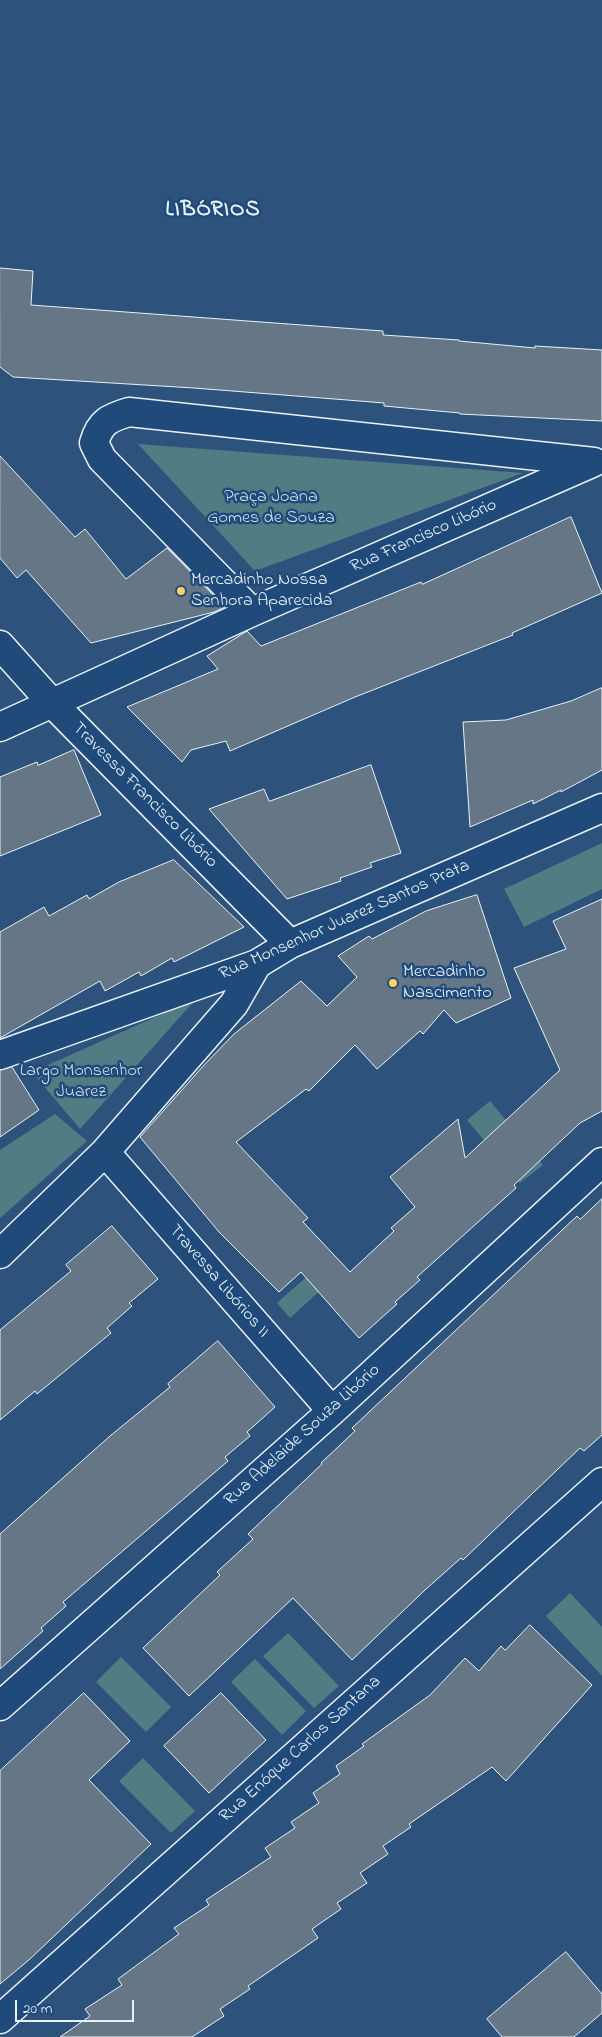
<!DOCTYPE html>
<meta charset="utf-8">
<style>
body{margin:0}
#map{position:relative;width:602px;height:2037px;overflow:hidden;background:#2d537c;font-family:"Indie Flower",sans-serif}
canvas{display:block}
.scale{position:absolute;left:15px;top:2000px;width:119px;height:22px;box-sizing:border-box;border:2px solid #e8f1f8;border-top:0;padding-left:6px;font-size:15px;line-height:18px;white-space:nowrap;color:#e8f1f8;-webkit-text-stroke:4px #1f4a7a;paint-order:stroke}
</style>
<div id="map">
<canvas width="602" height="2037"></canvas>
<div class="scale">20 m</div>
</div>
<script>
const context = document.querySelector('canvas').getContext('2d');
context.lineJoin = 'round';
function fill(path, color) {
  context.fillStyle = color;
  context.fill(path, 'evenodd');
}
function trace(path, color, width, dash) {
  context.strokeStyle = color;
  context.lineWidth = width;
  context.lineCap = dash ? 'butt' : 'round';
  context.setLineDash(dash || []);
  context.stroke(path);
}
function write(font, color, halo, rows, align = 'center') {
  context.font = font + ' "Indie Flower",sans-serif';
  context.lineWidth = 5;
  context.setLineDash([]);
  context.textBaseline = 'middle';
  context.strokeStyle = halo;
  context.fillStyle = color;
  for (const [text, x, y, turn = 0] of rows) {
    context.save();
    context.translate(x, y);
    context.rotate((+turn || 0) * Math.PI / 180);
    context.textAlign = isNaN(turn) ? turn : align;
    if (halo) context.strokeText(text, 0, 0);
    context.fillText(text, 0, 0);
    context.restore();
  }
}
fill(new Path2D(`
 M 138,444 L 523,473 L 255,571 Z
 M 602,843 L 602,889 L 524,927 L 504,889 Z
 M 196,999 L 80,1129 L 32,1072 Z
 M 490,1101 L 543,1165 L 520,1183 L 467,1120 Z
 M 55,1114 L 87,1141 L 0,1218 L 0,1150 Z
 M 332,1254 L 345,1268 L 290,1318 L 277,1303 Z
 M 570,1593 L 602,1627 L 602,1676 L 546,1616 Z
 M 288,1633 L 339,1686 L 314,1708 L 263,1656 Z
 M 121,1657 L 171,1707 L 146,1732 L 96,1682 Z
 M 255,1659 L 306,1711 L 282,1735 L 231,1682 Z
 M 143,1758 L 195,1811 L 171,1833 L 119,1781 Z`), '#517c84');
const building = new Path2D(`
 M 0,268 L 33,271 L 31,305 L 383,331 L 383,335 L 459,340 L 459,341 L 535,348 L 535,346 L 602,350 L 602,421 L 460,414 L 460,413 L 384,406 L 384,403 L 347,400 L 194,388 L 13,377 L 0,367 Z
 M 0,456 L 75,537 L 85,529 L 126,579 L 167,548 L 225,607 L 214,612 L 91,643 L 26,570 L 17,578 L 0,558 Z
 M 571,517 L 602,593 L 512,633 L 513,635 L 355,697 L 230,751 L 226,741 L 191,750 L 182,762 L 127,707 L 218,669 L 207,656 L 247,631 L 261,646 L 421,582 L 422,584 Z
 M 602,688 L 602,770 L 561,792 L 561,790 L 533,804 L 533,800 L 470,827 L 463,722 L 506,720 L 571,701 Z
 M 74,750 L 101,815 L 0,856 L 0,777 L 37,762 L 38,765 Z
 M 371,765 L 401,853 L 370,863 L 372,867 L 340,878 L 341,881 L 287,899 L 209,809 L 264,789 L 269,801 Z
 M 174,860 L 244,927 L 174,962 L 172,958 L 141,976 L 139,972 L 105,991 L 100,981 L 0,1038 L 0,932 L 44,907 L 49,916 L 87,895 L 89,899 L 119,882 Z
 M 477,895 L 511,998 L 456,1023 L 444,1010 L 423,1034 L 420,1031 L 377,1069 L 355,1045 L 309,1091 L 306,1089 L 236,1142 L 308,1218 L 303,1222 L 350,1272 L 394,1231 L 391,1228 L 415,1207 L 390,1177 L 458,1119 L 465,1158 L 560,1070 L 514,968 L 566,949 L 553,921 L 602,899 L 602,1111 L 580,1123 L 514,1185 L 516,1188 L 417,1277 L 420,1280 L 395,1302 L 397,1304 L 359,1338 L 301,1272 L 279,1292 L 219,1232 L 140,1137 L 205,1064 L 234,1034 L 301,981 L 327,1006 L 357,977 L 338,956 L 369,936 L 372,939 L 426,911 Z
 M 12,1067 L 39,1110 L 0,1137 L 0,1070 Z
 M 602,1199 L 602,1435 L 584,1451 L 580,1448 L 463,1560 L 461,1558 L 425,1590 L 352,1660 L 293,1598 L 189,1696 L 143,1648 L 220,1575 L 217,1572 L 253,1539 L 248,1534 L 322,1464 L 321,1463 L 355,1431 L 352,1428 L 577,1216 L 580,1219 Z
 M 112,1226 L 158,1279 L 129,1303 L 132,1306 L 107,1328 L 111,1333 L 37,1394 L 35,1391 L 0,1420 L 0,1330 L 71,1271 L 66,1265 Z
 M 218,1341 L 275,1407 L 247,1432 L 250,1436 L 225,1457 L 228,1461 L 63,1602 L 66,1606 L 41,1628 L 43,1631 L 0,1669 L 0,1534 L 110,1436 L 170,1387 L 168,1384 Z
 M 530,1625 L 592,1685 L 506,1781 L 492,1767 L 409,1824 L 411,1827 L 383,1846 L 388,1854 L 360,1873 L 367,1883 L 337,1903 L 341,1909 L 312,1929 L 318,1938 L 248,1986 L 250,1989 L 220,2009 L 224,2016 L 192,2037 L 60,2037 L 90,2016 L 85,2009 L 122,1985 L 118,1979 L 179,1934 L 174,1928 L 209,1905 L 206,1900 L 271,1857 L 265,1848 L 295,1828 L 291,1822 L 319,1803 L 313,1793 L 340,1774 L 336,1766 L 364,1746 L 362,1744 L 430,1695 L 465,1658 L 479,1671 L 501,1646 L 505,1650 Z
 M 84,1693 L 130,1741 L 89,1780 L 151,1844 L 30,1959 L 0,1984 L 0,1771 Z
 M 221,1693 L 266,1740 L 209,1793 L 164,1746 Z
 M 566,1952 L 602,1994 L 602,2013 L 574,2037 L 502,2037 L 487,2019 Z`);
fill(building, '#657786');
trace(building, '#e8f1f8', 1);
const street = new Path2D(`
 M 252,612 L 102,459 L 94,443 C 100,422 109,418 129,412 L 594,462
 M 0,645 L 52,703 L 290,944
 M 0,727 L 252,612 L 592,463
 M 0,1055 L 257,964 L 290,944 L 602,808
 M 105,1152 L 332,1411
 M 0,1254 L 105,1152 L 234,1004 L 257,964
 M 0,1706 L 332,1411 L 602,1162
 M 0,2019 L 602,1482`);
trace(street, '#e8f1f8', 31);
trace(street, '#1f4a7a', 28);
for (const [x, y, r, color] of [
 [181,591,5,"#ffd166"],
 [393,983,5,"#ffd166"]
]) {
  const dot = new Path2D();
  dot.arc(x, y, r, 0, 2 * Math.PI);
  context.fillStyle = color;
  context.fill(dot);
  trace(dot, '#1f4a7a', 2);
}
write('18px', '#d1dfe7', '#1f4a7a', [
 ["Praça Joana",271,498],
 ["Gomes de Souza",271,519],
 ["Largo Monsenhor",81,1072],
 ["Juarez",81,1093]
]);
write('18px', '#e8f1f8', '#1f4a7a', [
 ["Rua Francisco Libório",424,537,-24],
 ["Travessa Francisco Libório",144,796,45],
 ["Rua Monsenhor Juarez Santos Prata",345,921,-24],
 ["Travessa Libórios II",218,1282,49],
 ["Rua Adelaide Souza Libório",303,1436,-42],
 ["Rua Enóque Carlos Santana",301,1750,-42]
]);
write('18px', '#e8f1f8', '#1f4a7a', [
 ["Mercadinho Nossa",191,581],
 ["Senhora Aparecida",191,602],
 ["Mercadinho",403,973],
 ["Nascimento",403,994]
], 'left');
context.letterSpacing = '1px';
write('bold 22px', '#e8f1f8', '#1f4a7a', [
 ["LIBÓRIOS",213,211]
]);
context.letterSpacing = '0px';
</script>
